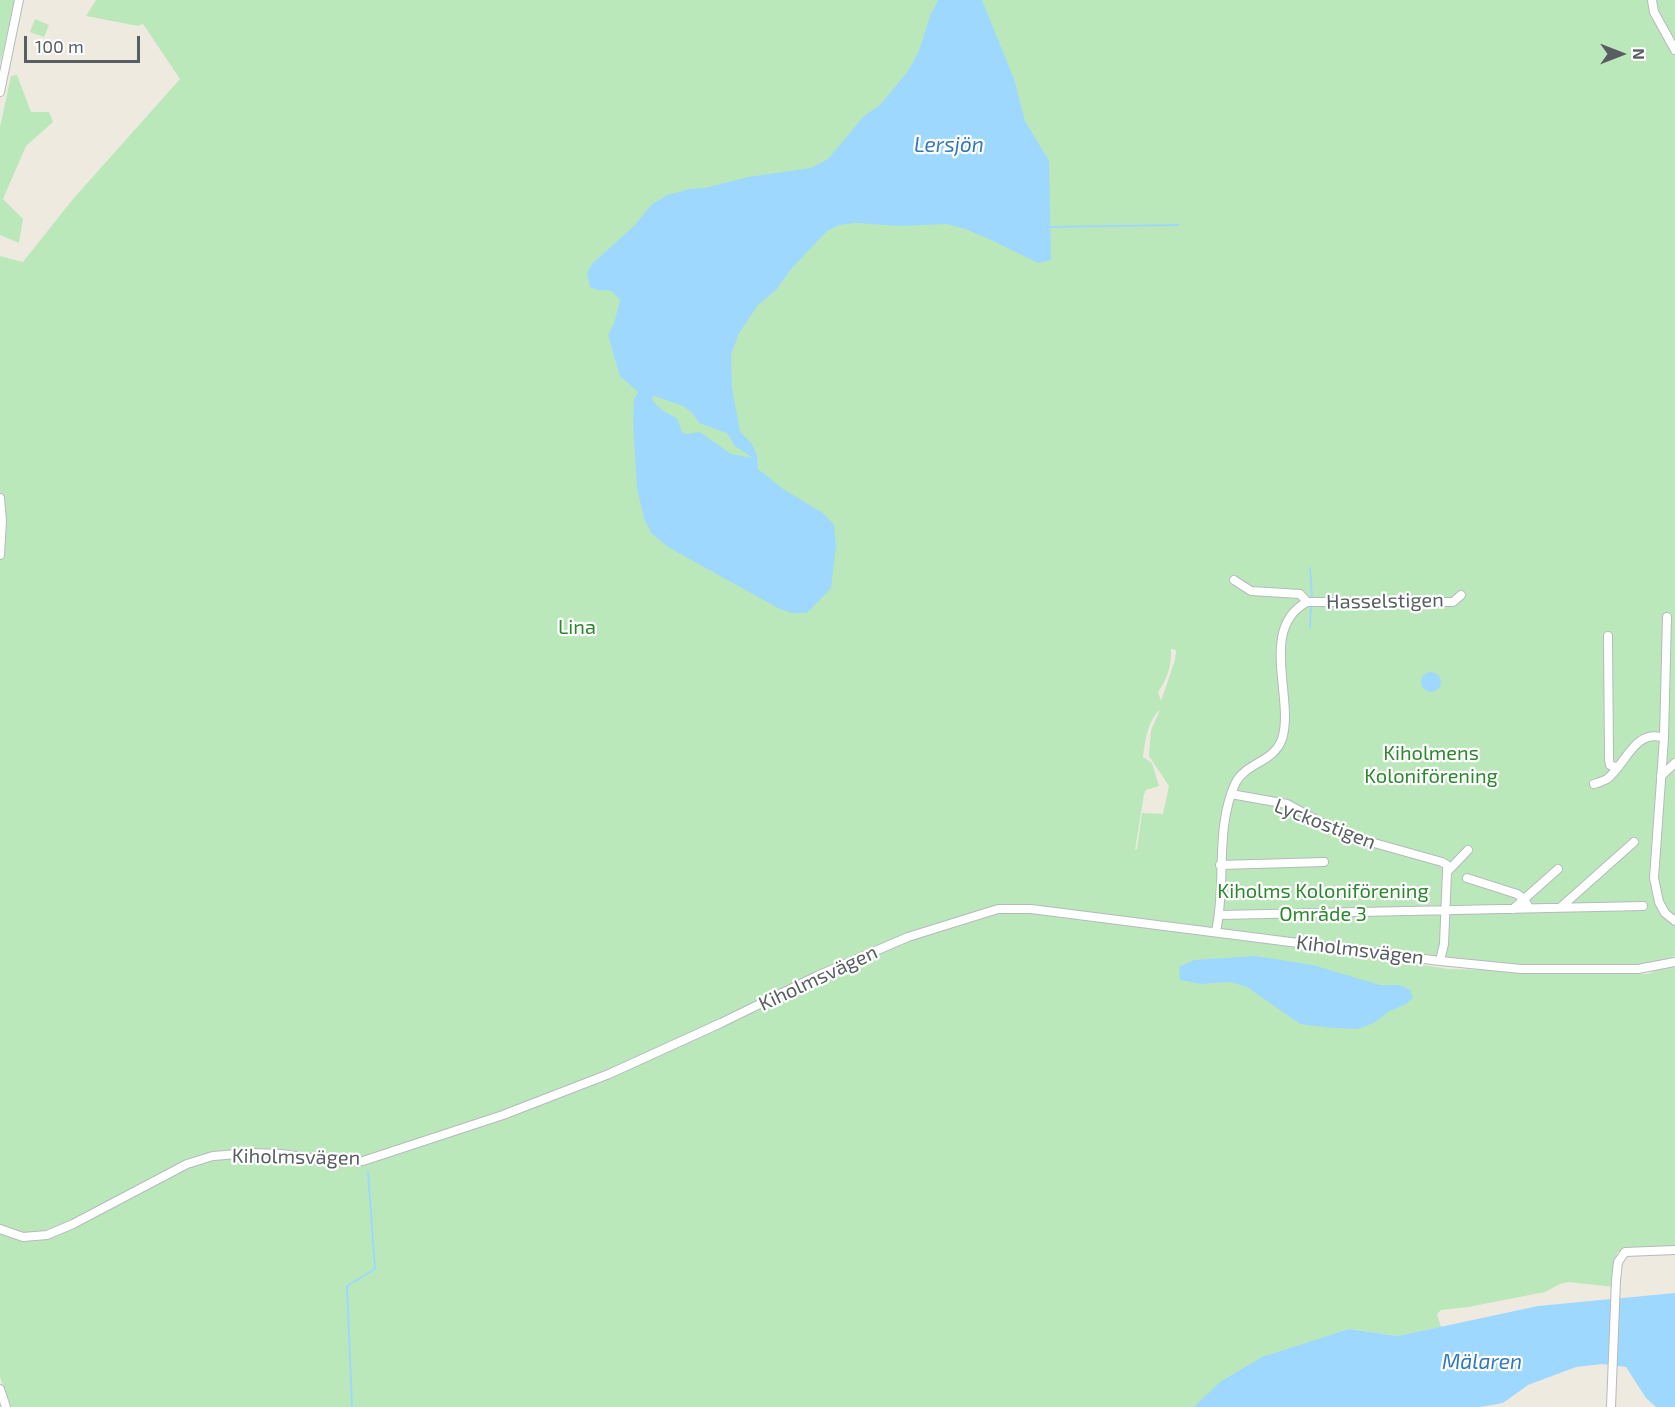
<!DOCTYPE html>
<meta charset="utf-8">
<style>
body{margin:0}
#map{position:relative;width:1675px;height:1407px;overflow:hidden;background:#eeeae0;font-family:"Exo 2",sans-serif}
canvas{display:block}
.north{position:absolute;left:1591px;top:24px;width:60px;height:60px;-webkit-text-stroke:4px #fff;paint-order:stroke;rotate:90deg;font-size:16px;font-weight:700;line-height:24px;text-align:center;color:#595e63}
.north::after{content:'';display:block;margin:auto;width:21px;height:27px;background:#595e63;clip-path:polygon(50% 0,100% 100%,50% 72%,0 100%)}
.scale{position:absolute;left:24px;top:36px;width:116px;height:27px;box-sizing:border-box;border:3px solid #595e63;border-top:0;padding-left:8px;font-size:18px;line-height:21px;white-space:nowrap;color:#595e63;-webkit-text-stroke:4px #fff;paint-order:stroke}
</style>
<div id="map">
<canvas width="1675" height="1407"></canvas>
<div class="north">N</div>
<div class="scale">100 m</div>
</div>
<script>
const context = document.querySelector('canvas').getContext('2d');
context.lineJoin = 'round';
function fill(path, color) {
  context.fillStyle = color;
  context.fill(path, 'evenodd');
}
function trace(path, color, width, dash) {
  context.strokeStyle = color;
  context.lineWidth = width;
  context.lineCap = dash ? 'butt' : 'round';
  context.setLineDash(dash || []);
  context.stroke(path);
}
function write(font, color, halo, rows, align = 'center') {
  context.font = font + ' "Exo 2",sans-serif';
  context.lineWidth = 4.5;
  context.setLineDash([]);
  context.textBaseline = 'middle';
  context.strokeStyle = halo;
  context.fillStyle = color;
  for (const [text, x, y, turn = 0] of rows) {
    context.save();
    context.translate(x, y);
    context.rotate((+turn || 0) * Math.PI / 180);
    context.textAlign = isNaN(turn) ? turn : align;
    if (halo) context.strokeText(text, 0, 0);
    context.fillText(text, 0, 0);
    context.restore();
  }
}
fill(new Path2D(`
 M 0,0 L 15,0 L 0,64 Z
 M 96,0 L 1675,0 L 1675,955 C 1651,978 1464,960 1424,957 L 1423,965 L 1449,969 L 1648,974 L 1673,963 L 1675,967 L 1675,1250 L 1617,1252 L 1614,1287 L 1568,1282 L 1560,1284 L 1545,1292 L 1468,1307 L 1441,1310 L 1437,1314 L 1441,1327 L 1398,1336 L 1349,1329 L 1321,1340 L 1196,1407 L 11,1407 L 0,1377 L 0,256 L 23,262 L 73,199 L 180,79 L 143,24 L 138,26 L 86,16 ZM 1171,649 L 1176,650 L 1175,660 L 1161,701 L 1158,692 C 1167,680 1172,665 1171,649 ZM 1160,710 L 1151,730 L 1149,756 L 1169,786 L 1163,814 L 1142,813 L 1137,849 L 1135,850 L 1144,794 L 1146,790 L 1159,786 L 1152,763 L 1143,757 C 1145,741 1148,719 1160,710 Z
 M 35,19 L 49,25 L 44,37 L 30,32 Z
 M 17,75 L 31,112 L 49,112 L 53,122 L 26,146 L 3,199 L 23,219 L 19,243 L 0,235 L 0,127 L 11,76 Z`), '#bbe8ba');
fill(new Path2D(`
 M 938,0 L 982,0 L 1014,79 L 1025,121 L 1049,161 L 1051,260 L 1038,263 L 991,240 L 965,229 L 947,224 L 901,226 L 855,223 L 839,225 L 827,231 L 792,268 L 776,290 L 758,305 L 739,333 L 731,355 L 732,388 L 740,431 L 752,444 L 757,455 L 758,469 L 783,489 L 823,513 L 834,525 L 836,546 L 831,588 L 807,613 L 791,613 L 778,608 L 668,547 L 651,533 L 644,518 L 637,489 L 633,421 L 634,400 L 638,392 L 620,376 L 608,335 L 614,324 L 620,300 L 612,291 L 599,290 L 590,287 L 587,273 L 592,264 L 636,224 L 651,205 L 667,195 L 690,189 L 705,188 L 748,177 L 811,168 L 828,159 L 863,117 L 881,104 L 908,71 L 919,51 L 930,16 ZM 654,396 L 683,406 L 693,414 L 699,423 L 727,433 L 735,446 L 753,458 L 731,454 L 700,432 L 686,434 L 682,432 L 677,418 C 668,414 655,407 652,398 Z
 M1421 682a10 10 0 1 1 20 0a10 10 0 1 1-20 0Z
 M 1255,956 L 1313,965 L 1380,985 L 1400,985 L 1410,990 L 1413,998 L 1406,1004 L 1388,1012 L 1374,1023 L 1357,1029 L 1333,1028 L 1300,1024 L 1247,987 L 1230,982 L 1201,984 L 1180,980 L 1179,967 L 1194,960 Z
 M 1675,1293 L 1675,1407 L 1656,1407 L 1646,1398 L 1626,1367 L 1602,1364 L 1576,1367 L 1528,1385 L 1503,1403 L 1480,1407 L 1194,1407 L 1220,1382 L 1262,1357 L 1349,1329 L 1398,1336 L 1538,1306 Z`), '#9fd8ff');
trace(new Path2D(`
 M 1050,227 L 1178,225
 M 1310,568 L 1312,598
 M 1310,628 L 1311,605
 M 352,1407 L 347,1286 L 375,1269 L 368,1172`), '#9fd8ff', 2);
const minor = new Path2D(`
 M 1652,0 L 1654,12 L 1675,50
 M 0,92 L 19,0
 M 0,498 L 2,521 L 0,555
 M 1234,580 L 1251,591 L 1300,594 L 1307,602
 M 1608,636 L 1609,760 L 1610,765 L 1614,767 L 1619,766
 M 1664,738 L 1667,617
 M 1661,776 L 1675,763
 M 1594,784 C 1598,783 1603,781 1607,779 C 1626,764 1635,728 1664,738 L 1654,878 L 1659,902 L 1665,913 L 1675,921
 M 1231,794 L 1287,804 L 1342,834 L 1442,862 L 1447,865 L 1447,872
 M 1220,865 L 1324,862
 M 1467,878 L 1517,894 L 1524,899 L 1529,908
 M 1561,907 L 1634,842
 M 1513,909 L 1558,869
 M 1219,915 L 1643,906
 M 1216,931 C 1227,883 1214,828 1236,782 C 1246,763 1274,762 1282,739 C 1295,699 1258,628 1307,602 L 1453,602 L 1461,595
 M 1440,961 L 1444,944 L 1447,872 L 1468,850
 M 0,1229 L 23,1237 L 47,1235 L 73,1224 L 187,1164 L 213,1156 L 251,1153 L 281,1154 L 340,1162 L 363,1161 L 503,1115 L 609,1074 L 721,1023 L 817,976 L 908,937 L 998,909 L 1031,909 L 1440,961 L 1521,969 L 1638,969 L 1675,962
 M 0,1389 L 6,1407
 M 1611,1407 L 1616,1280 L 1618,1262 L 1625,1252 L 1675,1250`);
trace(minor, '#b6b9bf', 10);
trace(minor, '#fff', 8);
write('20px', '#595e63', '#fff', [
 ["Hasselstigen",1385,601,-1],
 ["Lyckostigen",1325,824,21],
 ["Kiholmsvägen",1360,950,7],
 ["Kiholmsvägen",818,978,-25],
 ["Kiholmsvägen",296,1157,1]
]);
write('20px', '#2d872e', '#fff', [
 ["Lina",577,627],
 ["Kiholmens",1431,753],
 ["Koloniförening",1431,776],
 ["Kiholms Koloniförening",1323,891],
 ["Område 3",1323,914]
]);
write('italic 21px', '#3379ba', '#fff', [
 ["Lersjön",949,145],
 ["Mälaren",1482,1362]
]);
</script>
